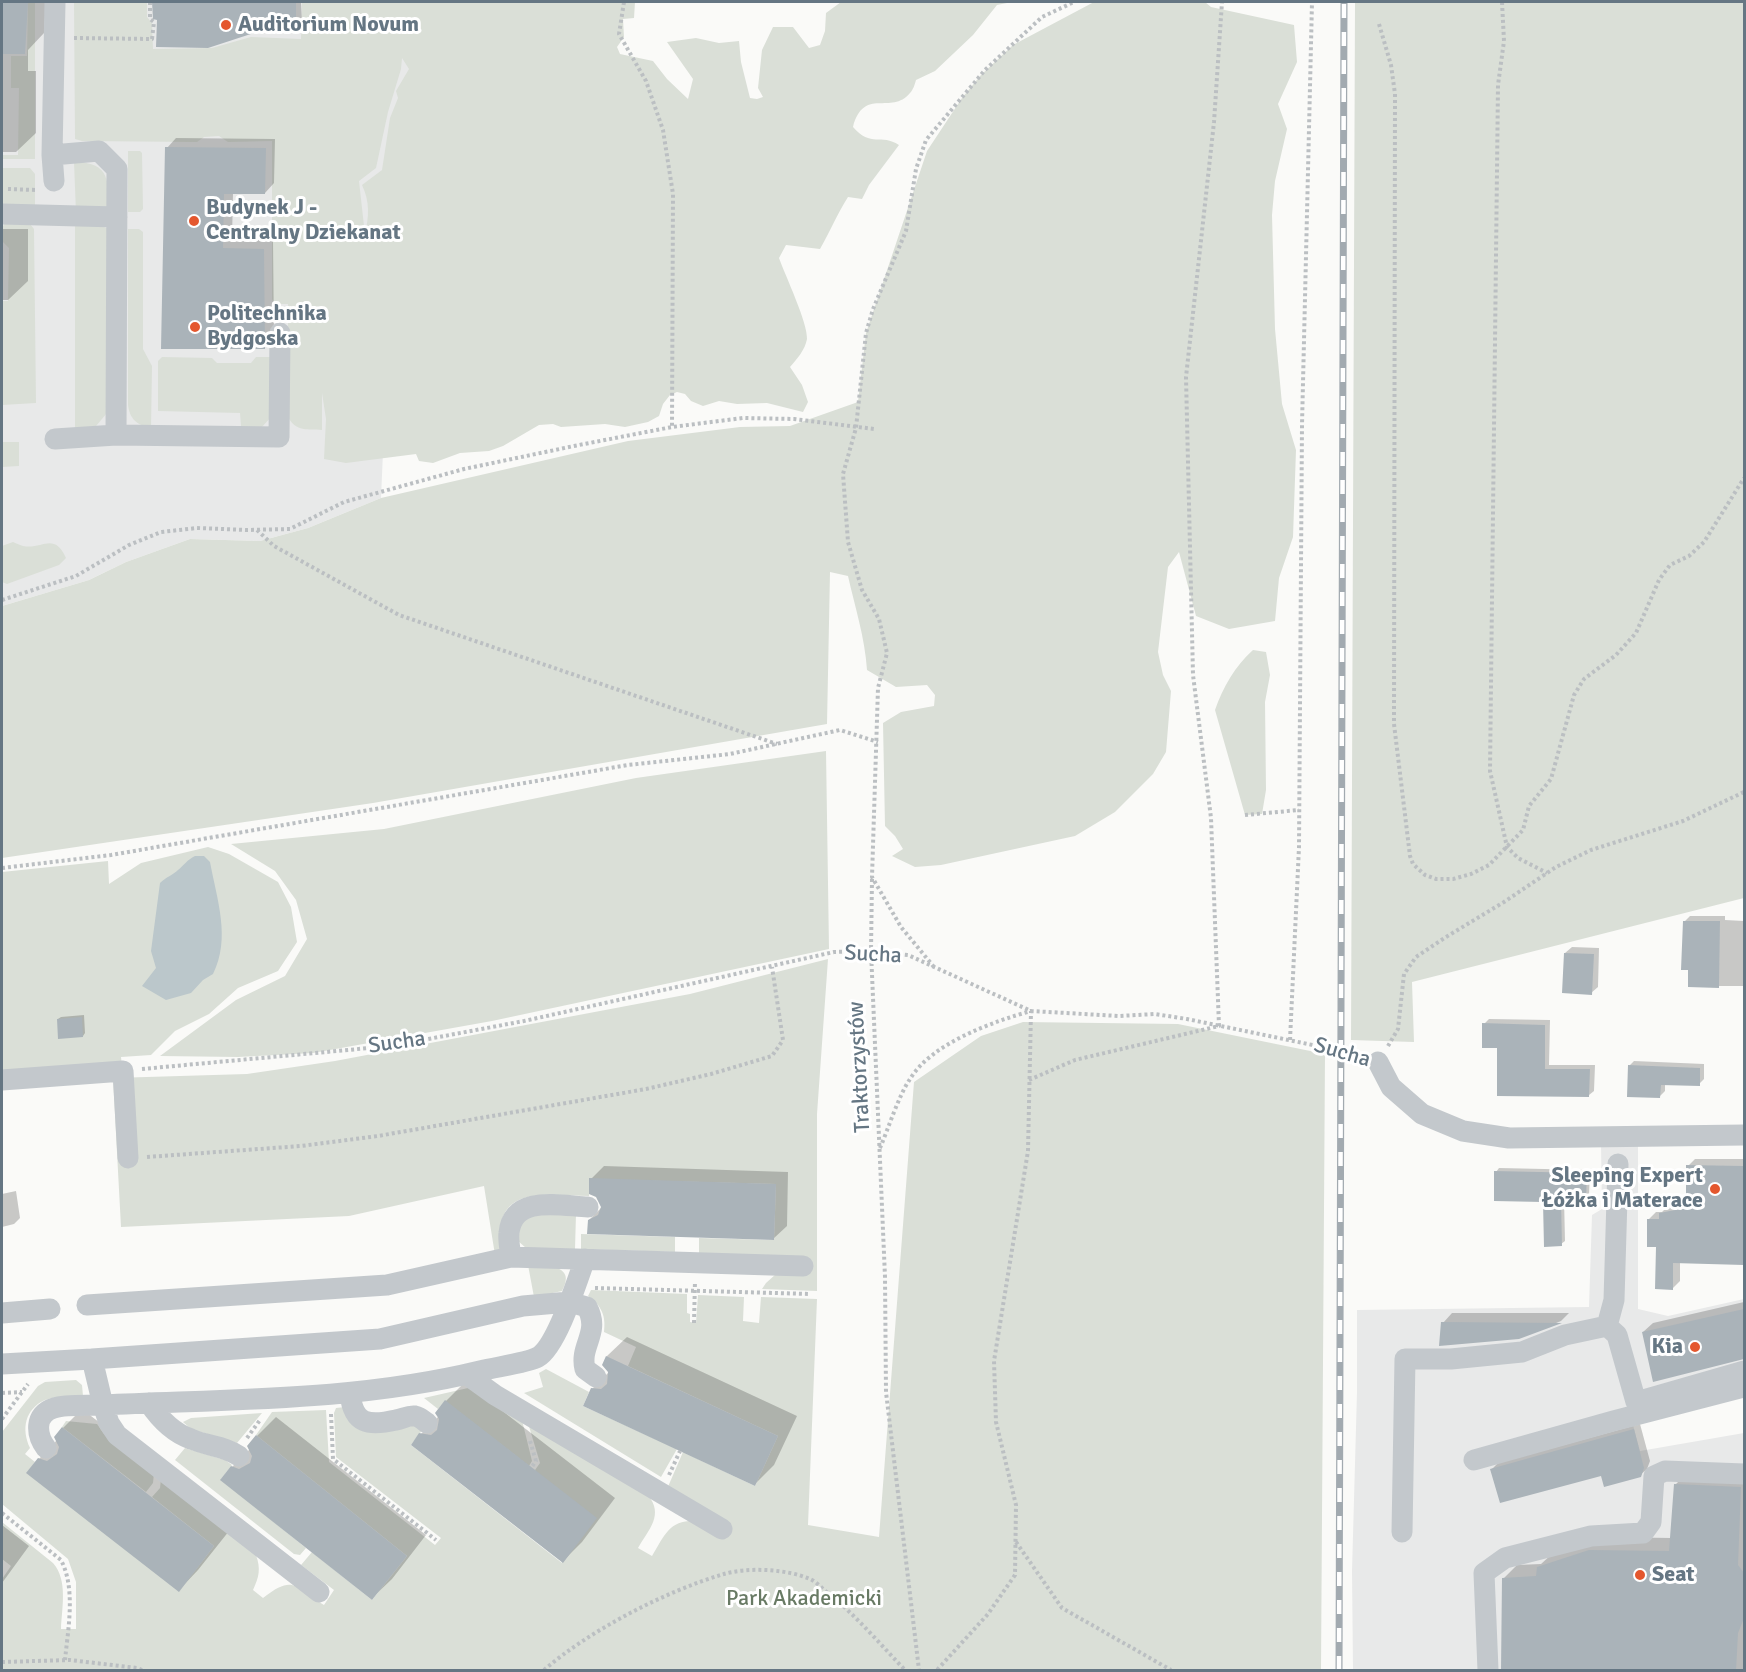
<!DOCTYPE html>
<meta charset="utf-8">
<style>
body{margin:0}
#map{position:relative;width:1746px;height:1672px;overflow:hidden;background:#fafaf8;font-family:Signika,sans-serif}
canvas{display:block}
.frame{position:absolute;inset:0;border:3px solid #657683;pointer-events:none}
</style>
<div id="map">
<canvas width="1746" height="1672"></canvas>
<div class="frame"></div>
</div>
<script>
const context = document.querySelector('canvas').getContext('2d');
context.lineJoin = 'round';
function fill(path, color) {
  context.fillStyle = color;
  context.fill(path, 'evenodd');
}
function trace(path, color, width, dash) {
  context.strokeStyle = color;
  context.lineWidth = width;
  context.lineCap = dash ? 'butt' : 'round';
  context.setLineDash(dash || []);
  context.stroke(path);
}
function write(font, color, halo, rows, align = 'center') {
  context.font = font + ' Signika,sans-serif';
  context.lineWidth = 6;
  context.setLineDash([]);
  context.textBaseline = 'middle';
  context.strokeStyle = halo;
  context.fillStyle = color;
  for (const [text, x, y, turn = 0] of rows) {
    context.save();
    context.translate(x, y);
    context.rotate((+turn || 0) * Math.PI / 180);
    context.textAlign = isNaN(turn) ? turn : align;
    if (halo) context.strokeText(text, 0, 0);
    context.fillText(text, 0, 0);
    context.restore();
  }
}
fill(new Path2D(`
 M 2,2 L 521,2 L 396,155 L 381,498 L 308,528 L 260,541 L 190,539 L 126,562 L 89,580 L 2,606 Z
 M 1601,1144 L 1638,1146 L 1638,1309 L 1668,1316 L 1744,1299 L 1744,1380 L 1633,1425 L 1640,1451 L 1744,1433 L 1744,1670 L 1353,1670 L 1352,1571 L 1357,1392 L 1357,1310 L 1589,1307 L 1592,1215 L 1602,1209 Z`), '#e8e9e9');
fill(new Path2D(`
 M 28,2 L 35,2 L 35,159 L 2,159 L 2,155 L 18,155 L 19,88 L 11,88 L 11,56 L 27,56 Z
 M 74,2 L 147,2 L 147,17 L 152,23 L 153,49 L 212,48 L 251,37 L 301,39 L 302,2 L 635,2 L 634,18 L 623,19 L 624,37 L 617,47 L 620,54 L 653,61 L 667,79 L 688,99 L 693,79 L 667,42 L 696,38 L 719,43 L 739,41 L 741,62 L 750,98 L 757,99 L 763,97 L 758,88 L 762,50 L 773,27 L 793,27 L 809,48 L 820,45 L 825,31 L 826,13 L 841,2 L 1012,2 L 997,5 L 973,35 L 935,71 L 916,80 C 915,84 913,90 910,93 C 891,116 864,86 853,127 C 871,148 881,133 899,145 L 869,185 L 862,199 L 848,197 C 837,214 830,232 820,249 L 786,245 L 779,258 C 785,275 808,323 807,339 C 805,350 797,359 790,367 L 802,385 L 808,402 L 803,412 L 767,403 L 737,404 L 719,401 L 703,406 L 691,401 L 685,394 L 677,392 L 670,395 L 663,404 L 659,416 L 648,422 L 625,427 L 605,424 L 561,427 L 553,424 L 539,425 L 503,446 L 489,451 L 460,453 L 433,463 L 419,461 L 416,454 L 346,463 L 324,459 L 326,419 L 322,393 L 322,430 C 308,429 296,432 288,417 L 288,304 L 274,304 L 272,299 L 272,141 L 228,142 L 219,136 L 204,137 L 197,142 L 82,141 L 75,139 ZM 402,58 L 409,69 L 396,91 L 398,98 L 390,118 L 382,170 L 362,185 C 370,202 369,216 365,235 L 359,181 L 376,168 L 388,112 L 401,69 Z
 M 1094,2 L 1205,2 L 1211,7 L 1294,25 L 1297,62 L 1278,104 L 1287,129 L 1275,181 L 1272,215 L 1275,329 L 1282,404 L 1296,450 L 1293,537 L 1279,578 L 1275,621 L 1229,629 L 1196,616 L 1179,552 L 1168,567 L 1158,652 L 1163,675 L 1171,691 L 1166,752 L 1153,774 L 1115,812 L 1075,836 L 941,865 L 915,867 L 892,856 L 903,849 L 895,836 L 885,826 L 883,723 L 901,712 L 934,706 L 935,695 L 927,685 L 896,687 L 867,670 C 865,638 855,607 848,576 L 830,572 L 827,724 L 373,803 L 2,858 L 2,606 L 89,580 L 126,562 L 190,539 L 260,541 L 308,528 L 381,498 L 628,441 L 740,427 L 790,426 L 858,402 L 866,333 L 927,151 L 962,98 L 981,75 L 1013,45 Z
 M 1355,2 L 1744,2 L 1744,898 L 1412,982 L 1414,1042 L 1351,1040 Z
 M 128,151 L 140,151 L 142,153 L 143,209 L 140,212 L 128,212 Z
 M 74,162 C 112,162 108,183 109,213 L 76,213 Z
 M 2,168 L 30,168 L 35,174 L 35,205 L 2,211 Z
 M 6,222 L 30,224 L 34,229 L 36,403 L 2,405 L 2,301 L 8,301 L 9,248 L 2,241 L 3,226 Z
 M 99,225 L 109,229 L 107,413 L 96,426 L 75,429 L 75,226 Z
 M 128,229 L 139,229 L 143,232 L 143,349 L 152,366 L 151,429 C 137,424 130,420 128,405 Z
 M 162,357 L 212,358 L 217,363 L 251,363 L 256,357 L 275,357 L 272,416 L 261,428 L 242,428 L 241,426 L 240,413 L 158,411 L 158,361 Z
 M 2,442 L 19,442 L 19,466 L 2,467 Z
 M 13,542 C 16,543 19,545 23,546 C 42,550 54,531 66,558 L 59,565 L 7,584 L 2,582 L 2,546 Z
 M 1253,650 L 1266,652 L 1270,675 L 1265,702 L 1266,790 L 1262,814 L 1245,815 L 1215,710 C 1223,687 1235,666 1253,650 Z
 M 826,751 L 829,949 L 492,1021 L 313,1053 L 238,1057 L 160,1056 L 236,1000 L 285,976 L 307,939 L 296,900 L 275,871 L 231,844 L 384,829 L 636,778 Z
 M 208,847 L 229,854 L 278,882 L 291,907 L 297,942 L 278,971 L 238,988 L 209,1014 L 175,1031 L 151,1055 L 121,1057 L 122,1066 L 2,1074 L 2,872 L 108,861 L 109,884 L 141,863 Z
 M 828,959 L 817,1114 L 817,1291 L 762,1289 L 766,1283 L 776,1274 L 807,1276 L 808,1259 L 699,1253 L 699,1238 L 774,1240 L 776,1184 L 589,1179 L 589,1196 C 547,1195 492,1184 502,1246 L 495,1255 L 484,1186 L 349,1216 L 121,1227 L 113,1078 L 247,1074 L 335,1061 L 690,994 Z
 M 1023,1022 L 1178,1024 L 1325,1054 L 1321,1670 L 2,1670 L 2,1579 L 11,1566 L 2,1559 L 2,1522 L 53,1563 C 68,1580 62,1607 61,1629 L 76,1629 L 76,1582 L 68,1559 L 2,1504 L 2,1432 L 38,1386 L 45,1382 L 76,1380 L 82,1385 L 83,1396 C 71,1397 56,1396 45,1400 C 25,1409 21,1429 30,1448 L 25,1454 L 35,1462 L 27,1473 L 179,1591 L 214,1546 L 152,1497 L 160,1488 L 161,1479 L 256,1555 C 261,1569 259,1577 253,1590 L 263,1598 C 295,1573 295,1588 324,1605 L 334,1590 L 301,1565 L 312,1552 L 372,1600 L 407,1556 L 256,1435 L 272,1412 L 326,1410 L 329,1462 L 435,1545 L 441,1538 L 336,1457 L 334,1413 L 336,1408 L 345,1407 C 349,1444 390,1427 414,1423 L 423,1429 L 411,1445 L 562,1563 L 535,1470 L 540,1463 L 528,1423 L 648,1495 C 664,1515 649,1529 638,1548 L 652,1556 C 662,1540 668,1522 689,1521 L 667,1489 L 683,1452 L 755,1486 L 778,1436 L 628,1366 L 636,1347 L 604,1332 C 606,1316 602,1306 588,1296 L 591,1290 L 687,1294 L 687,1313 L 690,1314 L 690,1322 L 696,1323 L 698,1295 L 744,1297 L 743,1321 L 759,1323 L 761,1297 L 817,1299 L 808,1525 L 879,1537 L 914,1082 L 981,1036 Z
 M 576,1214 L 575,1249 L 526,1248 L 518,1241 L 521,1222 L 533,1215 Z
 M 581,1234 L 675,1237 L 675,1252 L 581,1249 Z
 M 528,1265 C 546,1266 577,1264 562,1291 L 534,1297 Z
 M 546,1369 L 589,1392 L 583,1406 L 677,1449 L 661,1477 L 524,1393 L 543,1387 L 539,1373 Z
 M 468,1388 L 522,1420 L 532,1461 L 529,1466 L 445,1401 L 438,1409 L 424,1398 Z
 M 262,1413 L 237,1443 L 191,1429 L 183,1422 L 191,1418 Z
 M 66,1421 L 97,1424 L 104,1434 L 154,1473 L 153,1483 L 146,1492 L 62,1427 Z
 M 185,1448 L 225,1460 L 232,1465 L 221,1479 L 306,1548 L 300,1555 L 294,1554 L 175,1460 Z`), '#dadfd7');
fill(new Path2D(`
 M 195,856 L 204,856 L 210,862 C 217,900 231,938 213,974 L 203,980 L 191,993 L 166,1000 L 142,986 L 156,968 L 151,951 L 160,883 C 166,877 173,875 178,870 C 184,865 187,860 195,856 Z`), '#bbc7cb');
fill(new Path2D(`
 M 2,2 L 46,2 L 44,33 L 28,50 L 28,71 L 36,71 L 36,133 L 16,152 L 2,152 Z
 M 154,2 L 301,2 L 302,24 L 296,30 L 158,18 L 154,18 Z
 M 176,138 L 275,139 L 274,183 L 265,193 L 233,193 L 232,239 L 273,240 L 274,338 L 264,347 L 167,148 Z
 M 2,229 L 28,229 L 28,281 L 8,300 L 2,300 Z
 M 1690,916 L 1725,916 L 1725,920 L 1744,921 L 1744,986 L 1690,986 L 1690,968 L 1684,922 Z
 M 1572,947 L 1599,948 L 1598,987 L 1591,993 L 1565,953 Z
 M 84,1015 L 85,1033 L 83,1036 L 58,1019 L 61,1017 Z
 M 1489,1019 L 1550,1020 L 1549,1065 L 1595,1065 L 1594,1091 L 1589,1095 L 1498,1046 L 1484,1024 Z
 M 1634,1061 L 1704,1064 L 1704,1079 L 1699,1084 L 1665,1084 L 1665,1091 L 1660,1096 L 1629,1066 Z
 M 1695,1159 L 1744,1159 L 1744,1264 L 1680,1262 L 1680,1281 L 1672,1289 L 1649,1219 L 1656,1212 L 1662,1212 L 1668,1206 L 1688,1203 L 1688,1166 Z
 M 604,1166 L 788,1172 L 787,1226 L 773,1239 L 589,1220 L 602,1207 L 591,1179 Z
 M 1499,1168 L 1590,1170 L 1589,1195 L 1586,1198 L 1564,1198 L 1565,1241 L 1561,1244 L 1545,1200 L 1496,1172 Z
 M 16,1191 L 20,1218 L 14,1224 L 2,1227 L 2,1194 Z
 M 1744,1302 L 1744,1358 L 1643,1332 L 1653,1323 Z
 M 1452,1313 L 1569,1313 L 1561,1321 L 1519,1338 L 1443,1323 Z
 M 627,1337 L 797,1416 L 774,1465 L 755,1484 L 592,1389 L 609,1372 L 603,1365 L 607,1356 Z
 M 465,1382 L 615,1498 L 582,1542 L 563,1561 L 421,1434 L 439,1416 L 446,1401 Z
 M 82,1409 L 233,1526 L 198,1570 L 179,1590 L 39,1459 L 57,1440 L 63,1428 Z
 M 276,1417 L 426,1535 L 392,1579 L 372,1598 L 232,1467 L 250,1449 L 257,1436 Z
 M 1640,1424 L 1650,1461 L 1647,1469 L 1640,1475 L 1492,1469 L 1498,1463 Z
 M 1688,1472 L 1744,1474 L 1744,1670 L 1502,1670 L 1504,1578 L 1517,1565 L 1541,1564 L 1552,1554 L 1603,1537 L 1672,1538 L 1675,1485 Z
 M 2,1525 L 29,1546 L 2,1583 Z`), '#0003');
fill(new Path2D(`
 M 2,2 L 28,2 L 25,54 L 2,54 Z
 M 152,2 L 296,2 L 296,31 L 260,31 L 208,48 L 156,47 L 157,20 L 153,19 Z
 M 165,147 L 266,148 L 265,194 L 224,194 L 223,248 L 264,249 L 265,349 L 161,349 Z
 M 1683,921 L 1720,921 L 1719,988 L 1688,987 L 1688,970 L 1681,970 Z
 M 1564,953 L 1594,954 L 1592,995 L 1562,993 Z
 M 82,1017 L 83,1037 L 58,1039 L 57,1019 Z
 M 1482,1023 L 1545,1025 L 1545,1069 L 1590,1069 L 1589,1097 L 1497,1096 L 1497,1048 L 1482,1048 Z
 M 1628,1065 L 1700,1068 L 1700,1086 L 1661,1085 L 1660,1098 L 1627,1097 Z
 M 1686,1165 L 1744,1166 L 1744,1265 L 1673,1263 L 1673,1290 L 1655,1289 L 1656,1247 L 1647,1247 L 1647,1219 L 1659,1219 L 1659,1213 L 1686,1208 L 1686,1207 L 1693,1205 L 1686,1204 Z
 M 1494,1171 L 1587,1173 L 1586,1200 L 1561,1199 L 1562,1246 L 1544,1247 L 1543,1202 L 1494,1201 Z
 M 589,1178 L 776,1184 L 774,1240 L 587,1234 L 588,1220 L 598,1215 L 601,1207 L 596,1197 L 589,1194 Z
 M 1744,1309 L 1744,1359 L 1653,1382 L 1642,1332 Z
 M 1441,1322 L 1562,1323 L 1519,1339 L 1439,1346 Z
 M 606,1356 L 778,1436 L 755,1486 L 583,1406 L 591,1388 L 601,1389 L 607,1384 L 608,1372 L 602,1365 Z
 M 445,1400 L 597,1518 L 563,1563 L 411,1445 L 419,1433 L 431,1435 L 437,1430 L 439,1419 L 435,1413 Z
 M 62,1427 L 214,1546 L 179,1592 L 26,1473 L 38,1458 L 47,1461 L 57,1454 L 59,1447 L 54,1437 Z
 M 1634,1429 L 1644,1468 L 1641,1477 L 1604,1487 L 1601,1476 L 1500,1503 L 1490,1469 Z
 M 256,1435 L 407,1556 L 372,1600 L 220,1480 L 231,1466 L 239,1469 L 250,1463 L 252,1456 L 247,1446 Z
 M 1674,1484 L 1741,1487 L 1738,1565 L 1744,1573 L 1744,1618 L 1738,1633 L 1736,1671 L 1501,1671 L 1502,1578 L 1536,1576 L 1537,1567 L 1589,1550 L 1669,1551 Z`), '#aab3b9');
trace(new Path2D(`
 M 624,2 L 619,34 L 646,81 L 663,130 L 673,194 L 672,427
 M 1502,2 L 1504,41 L 1498,85 L 1490,771 L 1507,847 L 1518,858 L 1547,873
 M 1379,24 L 1391,65 L 1395,94 L 1394,724 L 1410,856 L 1413,864 L 1425,875 L 1436,879 L 1453,879 L 1471,874 L 1489,865 L 1523,830 L 1529,806 L 1551,779 L 1574,695 L 1584,679 L 1616,655 L 1636,633 L 1659,580 L 1670,565 L 1689,556 L 1704,542 L 1744,478
 M 74,38 L 152,39 L 154,22 L 150,19 L 150,2
 M 8,189 L 36,190
 M 257,530 L 274,546 L 399,615 L 777,744
 M 2,600 L 76,576 L 129,545 L 161,532 L 197,528 L 246,530 L 290,529 L 344,502 L 464,469 L 574,446 L 672,427 L 743,418 L 794,419 L 874,429
 M 1245,815 L 1299,810
 M 2,868 L 111,855 L 628,765 L 730,754 L 840,730 L 878,742
 M 872,879 L 871,951 L 885,1277 L 886,1392 L 919,1670
 M 934,967 L 901,927 L 872,877 L 878,688 L 887,653 L 879,619 L 862,590 L 848,542 L 843,474 L 856,428 L 866,333 L 873,309 L 906,231 L 916,169 L 926,140 L 985,70 L 1042,17 L 1074,2
 M 1290,1040 L 1299,847 L 1302,425 L 1312,2
 M 1388,1046 L 1398,1029 L 1404,974 L 1416,957 L 1446,937 L 1504,902 L 1556,867 L 1591,850 L 1683,821 L 1744,792
 M 142,1069 L 391,1046 L 524,1021 L 834,952 L 871,951 L 908,955 L 1031,1011 L 1119,1016 L 1155,1014 L 1187,1019 L 1361,1055
 M 1029,1080 L 1075,1060 L 1219,1026 L 1211,818 L 1193,675 L 1186,377 L 1214,122 L 1222,2
 M 880,1148 C 889,1127 898,1097 910,1079 C 932,1043 992,1022 1031,1011 L 1028,1151 L 994,1361 L 996,1422 L 1016,1505 L 1015,1575 L 988,1614 L 937,1670
 M 147,1157 L 301,1146 L 378,1136 L 646,1089 L 711,1074 L 772,1056 L 783,1040 L 772,967
 M 595,1288 L 810,1294
 M 694,1323 L 695,1281
 M 2,1393 L 22,1392
 M 331,1414 L 333,1459 L 436,1540
 M 2,1419 L 28,1384
 M 247,1438 L 260,1420
 M 530,1441 L 536,1461 L 531,1468
 M 669,1475 L 680,1451
 M 2,1513 L 61,1560 C 76,1589 68,1629 65,1660
 M 1016,1542 L 1062,1608 L 1171,1670
 M 2,1662 L 70,1660 L 137,1668 L 142,1670
 M 544,1670 C 590,1630 666,1591 724,1574 C 748,1567 787,1569 810,1579 C 815,1581 820,1586 824,1590 C 854,1613 879,1643 905,1670`), '#bbbfc2', 4, [3, 3]);
trace(new Path2D(`
 M 52,155 L 99,151 L 117,169 L 116,435 L 279,437 L 280,333
 M 54,181 L 52,155 L 55,2
 M 2,214 L 117,217
 M 55,439 L 116,435
 M 1378,1062 L 1391,1087 L 1422,1114 L 1463,1131 L 1509,1138 L 1744,1135
 M 2,1080 L 123,1071 L 128,1158
 M 588,1207 C 561,1206 513,1194 509,1233 C 508,1240 510,1249 511,1257 L 803,1266
 M 87,1305 L 387,1285 L 511,1257
 M 2,1313 L 50,1309
 M 1607,1326 L 1614,1300 L 1618,1164
 M 92,1359 L 380,1339 L 523,1306 L 569,1302 L 587,1307 C 601,1333 579,1345 585,1369 L 596,1377
 M 2,1364 L 92,1359 L 103,1405 C 229,1399 357,1401 480,1371 C 495,1367 527,1363 538,1357 C 557,1346 577,1281 585,1259
 M 466,1374 L 495,1395 L 722,1529
 M 350,1393 C 353,1425 369,1426 396,1420 C 403,1419 408,1415 415,1416 C 420,1417 423,1420 427,1423
 M 149,1403 C 159,1418 174,1433 191,1439 C 207,1446 225,1446 239,1456
 M 46,1448 C 36,1435 34,1414 54,1408 C 67,1404 89,1406 103,1405 L 109,1423 L 117,1435 L 319,1592
 M 1474,1460 L 1613,1421 L 1744,1387
 M 1402,1532 L 1405,1359 L 1451,1359 L 1522,1352 L 1565,1335 L 1607,1326 L 1617,1335 L 1636,1402 L 1744,1371
 M 1488,1670 L 1484,1573 L 1505,1558 L 1591,1536 L 1643,1533 L 1651,1522 L 1654,1476 L 1665,1471 L 1744,1474`), '#c3c8cc', 21);
const rail = new Path2D(`
 M 1339,1670 L 1344,2`);
trace(rail, '#a2aab0', 7);
trace(rail, '#fff', 4.5, [14]);
for (const [x, y, r, color] of [
 [226,25,6,"#e4572e"],
 [194,221,6,"#e4572e"],
 [195,327,6,"#e4572e"],
 [1715,1189,6,"#e4572e"],
 [1695,1347,6,"#e4572e"],
 [1640,1575,6,"#e4572e"]
]) {
  const dot = new Path2D();
  dot.arc(x, y, r, 0, 2 * Math.PI);
  context.fillStyle = color;
  context.fill(dot);
  trace(dot, '#fff', 2);
}
write('bold 22px', '#657683', '#fff', [
 ["Auditorium Novum",238,25],
 ["Budynek J -",206,208],
 ["Centralny Dziekanat",206,233],
 ["Politechnika",207,314],
 ["Bydgoska",207,339],
 ["Sleeping Expert",1703,1176,"right"],
 ["Łóżka i Materace",1703,1201,"right"],
 ["Kia",1683,1347,"right"],
 ["Seat",1652,1575]
], 'left');
write('22px', '#657683', '#fff', [
 ["Sucha",873,955,3],
 ["Sucha",397,1043,-8],
 ["Sucha",1342,1053,16],
 ["Traktorzystów",860,1067,-93]
]);
write('22px', '#687a64', '#fff', [
 ["Park Akademicki",804,1599]
]);
</script>
